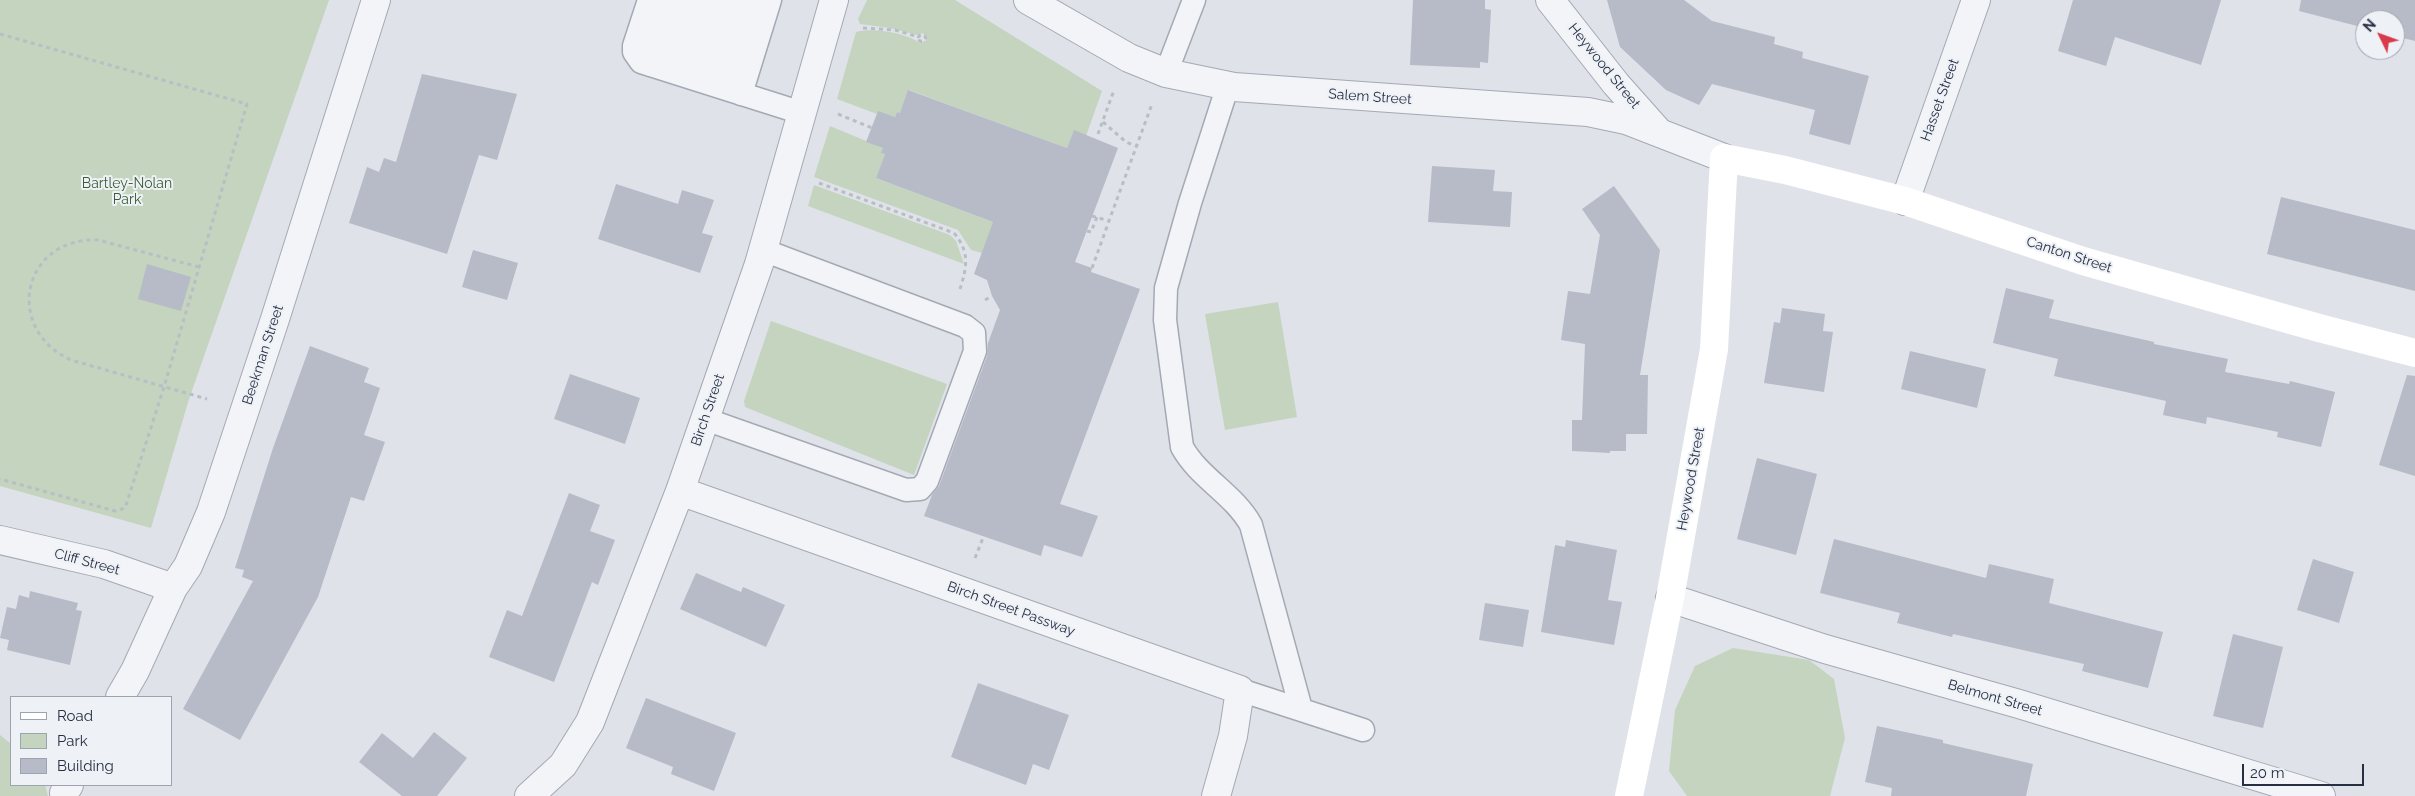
<!DOCTYPE html>
<style>
body{margin:0}
#map{position:relative;width:2415px;height:796px;overflow:hidden;background:#dfe2e9;font-family:Raleway,sans-serif}
canvas{display:block}
.legend{position:absolute;left:10px;top:696px;width:162px;height:90px;box-sizing:border-box;background:#eef2f7;border:1px solid #9ea4af;margin:0;padding:6px 9px;list-style:none;font-size:15px;color:#272f42}
.legend li{display:flex;align-items:center;gap:10px;height:25px}
.legend b{width:25px;border:1px solid #9ea4af}
.north{position:absolute;left:2355px;top:10px;width:50px;height:50px;box-sizing:border-box;background:#eef2f7;border:1px solid #9ea4af;border-radius:50%;rotate:312deg;font-size:14px;font-weight:700;line-height:20px;text-align:center;color:#272f42}
.north::after{content:'';display:block;margin:auto;width:18px;height:22px;background:#d83a4a;clip-path:polygon(50% 0,100% 100%,50% 72%,0 100%)}
.scale{position:absolute;left:2242px;top:764px;width:122px;height:22px;box-sizing:border-box;border:2px solid #272f42;border-top:0;padding-left:6px;font-size:15px;line-height:18px;white-space:nowrap;color:#272f42;-webkit-text-stroke:4px #eef2f7;paint-order:stroke}
</style>
<div id="map">
<canvas width="2415" height="796"></canvas>
<ul class="legend">
<li><b style="height:6px;background:#fff"></b>Road</li>
<li><b style="height:14px;background:#c4d4bf"></b>Park</li>
<li><b style="height:14px;background:#b6bbc7"></b>Building</li>
</ul>
<div class="north">N</div>
<div class="scale">20 m</div>
</div>
<script>
const context = document.querySelector('canvas').getContext('2d');
context.lineJoin = 'round';
function fill(path, color) {
  context.fillStyle = color;
  context.fill(path, 'evenodd');
}
function trace(path, color, width, dash) {
  context.strokeStyle = color;
  context.lineWidth = width;
  context.lineCap = dash ? 'butt' : 'round';
  context.setLineDash(dash || []);
  context.stroke(path);
}
function write(font, color, halo, rows, align = 'center') {
  context.font = font + ' Raleway,sans-serif';
  context.lineWidth = 4;
  context.setLineDash([]);
  context.textBaseline = 'middle';
  context.strokeStyle = halo;
  context.fillStyle = color;
  for (const [text, x, y, turn = 0] of rows) {
    context.save();
    context.translate(x, y);
    context.rotate((+turn || 0) * Math.PI / 180);
    context.textAlign = isNaN(turn) ? turn : align;
    if (halo) context.strokeText(text, 0, 0);
    context.fillText(text, 0, 0);
    context.restore();
  }
}
fill(new Path2D(`
 M 0,0 L 329,0 L 189,399 L 151,528 L 0,486 Z
 M 867,0 L 955,0 L 1102,91 L 1086,136 L 1074,131 L 1067,148 L 909,90 L 900,113 L 897,112 L 895,117 L 878,112 L 877,114 L 837,99 L 856,32 C 873,27 906,33 920,43 L 927,40 L 923,33 L 917,35 L 890,28 L 860,24 L 858,19 Z
 M 830,126 L 883,148 L 882,153 L 885,154 L 876,178 L 998,224 L 982,253 L 971,250 L 958,230 L 814,177 Z
 M 814,185 L 950,235 L 956,241 L 964,264 L 808,206 Z
 M 1278,302 L 1297,417 L 1225,430 L 1205,314 Z
 M 771,321 L 947,384 L 914,475 L 745,407 L 744,401 Z
 M 1733,648 L 1809,660 L 1834,679 L 1845,738 L 1830,796 L 1687,796 L 1669,771 L 1675,710 L 1695,666 Z
 M 0,735 L 11,744 L 11,785 L 45,785 L 48,796 L 0,796 Z`), '#c4d4bf');
fill(new Path2D(`
 M 1413,0 L 1485,0 L 1485,9 L 1491,10 L 1488,63 L 1480,62 L 1480,68 L 1410,65 Z
 M 1607,0 L 1684,0 L 1712,21 L 1775,37 L 1774,44 L 1803,52 L 1802,58 L 1869,76 L 1850,145 L 1809,134 L 1815,110 L 1712,84 L 1699,105 L 1666,90 L 1620,47 Z
 M 2073,0 L 2221,0 L 2201,65 L 2115,37 L 2106,66 L 2058,51 Z
 M 2301,0 L 2415,0 L 2415,41 L 2395,36 L 2395,20 L 2365,20 L 2365,28 L 2299,11 Z
 M 422,74 L 517,94 L 497,160 L 479,155 L 447,254 L 349,223 L 367,167 L 379,172 L 384,158 L 396,162 Z
 M 908,90 L 1067,148 L 1074,130 L 1118,148 L 1075,262 L 1092,268 L 1091,272 L 1140,289 L 1060,504 L 1098,516 L 1082,557 L 1044,545 L 1041,556 L 924,516 L 932,495 L 939,486 L 987,356 L 988,343 L 1000,310 L 992,296 L 987,280 L 974,274 L 993,222 L 876,178 L 885,154 L 881,153 L 883,148 L 866,142 L 878,111 L 895,117 L 897,112 L 900,113 Z
 M 1432,166 L 1495,170 L 1493,191 L 1512,192 L 1510,227 L 1428,222 Z
 M 616,184 L 678,204 L 682,190 L 714,200 L 702,233 L 713,236 L 700,273 L 598,239 Z
 M 1614,186 L 1660,250 L 1640,375 L 1648,375 L 1647,434 L 1626,434 L 1626,451 L 1610,451 L 1610,453 L 1572,451 L 1572,420 L 1582,420 L 1585,344 L 1561,340 L 1568,291 L 1590,294 L 1600,235 L 1582,209 Z
 M 2281,197 L 2415,230 L 2415,291 L 2267,254 Z
 M 473,250 L 518,263 L 507,300 L 462,287 Z
 M 147,264 L 191,277 L 181,311 L 138,299 Z
 M 2006,288 L 2054,300 L 2049,318 L 2154,342 L 2154,344 L 2228,359 L 2225,372 L 2289,384 L 2290,381 L 2335,392 L 2321,447 L 2277,437 L 2278,432 L 2207,417 L 2206,424 L 2163,415 L 2166,401 L 2054,376 L 2058,359 L 1993,343 Z
 M 1782,308 L 1825,314 L 1823,331 L 1833,332 L 1824,392 L 1764,383 L 1774,322 L 1780,323 Z
 M 310,346 L 369,368 L 364,382 L 380,388 L 364,435 L 385,442 L 364,501 L 351,497 L 318,597 L 240,740 L 183,709 L 253,581 L 242,577 L 244,570 L 235,568 L 273,448 Z
 M 1910,351 L 1986,369 L 1977,408 L 1901,389 Z
 M 570,374 L 640,398 L 625,444 L 554,419 Z
 M 2407,375 L 2415,376 L 2415,476 L 2379,465 Z
 M 1757,458 L 1817,474 L 1796,555 L 1737,539 Z
 M 569,493 L 600,505 L 590,531 L 615,540 L 598,585 L 592,582 L 554,682 L 489,657 L 507,610 L 522,616 Z
 M 1834,539 L 1986,578 L 1989,564 L 2054,579 L 2049,603 L 2163,632 L 2148,688 L 2082,671 L 2084,664 L 1953,634 L 1952,637 L 1897,623 L 1900,613 L 1820,593 Z
 M 1566,540 L 1617,550 L 1608,600 L 1622,602 L 1614,645 L 1541,632 L 1555,545 L 1565,547 Z
 M 2313,559 L 2354,572 L 2339,623 L 2297,610 Z
 M 696,573 L 741,592 L 743,587 L 785,605 L 766,647 L 680,609 Z
 M 30,591 L 78,603 L 76,610 L 82,611 L 70,665 L 7,650 L 9,640 L 0,638 L 7,607 L 16,609 L 19,595 L 29,598 Z
 M 1485,603 L 1529,610 L 1523,647 L 1479,640 Z
 M 2233,634 L 2283,647 L 2263,728 L 2213,716 Z
 M 978,683 L 1069,715 L 1049,770 L 1033,764 L 1026,785 L 951,757 Z
 M 646,698 L 736,733 L 714,791 L 671,774 L 673,767 L 626,748 Z
 M 1877,726 L 1943,740 L 1943,743 L 2033,764 L 2026,796 L 1891,796 L 1892,788 L 1865,782 Z
 M 434,732 L 467,758 L 437,796 L 402,796 L 359,762 L 382,733 L 413,758 Z`), '#b6bbc7');
const lane = new Path2D(`
 M 649,0 L 634,46 L 634,52 L 641,62 L 802,113
 M 650,65 L 670,0
 M 669,71 L 690,0
 M 1166,73 L 1194,0
 M 686,76 L 708,0
 M 704,82 L 729,0
 M 1228,85 L 1190,203 L 1166,288 L 1165,320 L 1182,447 C 1199,478 1234,494 1251,525 L 1301,709
 M 722,87 L 748,0
 M 741,94 L 770,0
 M 705,419 L 906,490 L 920,489 L 927,481 L 975,351 L 974,333 L 965,326 L 763,250
 M 1240,690 L 1363,730`);
const street = new Path2D(`
 M 1028,0 L 1129,58 L 1166,73 L 1234,87 L 1588,112 L 1626,120 L 1724,158
 M 1550,0 L 1616,84 L 1656,129
 M 1905,201 L 1976,0
 M 680,491 L 1240,690 L 1233,736 L 1216,796
 M 0,540 L 104,564 L 173,588
 M 1670,598 L 1825,649 L 2019,704 L 2321,796
 M 120,697 L 135,671 L 173,588 L 188,566 L 211,512 L 275,319 L 376,0
 M 64,793 L 69,785
 M 529,796 L 563,765 L 590,722 L 680,491 L 759,264 L 834,0`);
trace(lane, '#a4a9b4', 25);
trace(street, '#a4a9b4', 30);
trace(new Path2D(`
 M 863,28 L 895,30 L 919,37
 M 0,34 L 247,104 L 164,387 L 125,508 L 115,511 L 0,479
 M918.5 38a3.5 3.5 0 1 1 7 0a3.5 3.5 0 1 1-7 0Z
 M 838,114 L 872,128
 M 1103,122 L 1126,142 L 1136,146
 M 1098,134 L 1114,90
 M 819,183 L 954,233 C 970,252 967,267 960,289
 M 1092,216 L 1109,221 L 1152,104
 M 1087,231 L 1091,232 L 1097,217
 M 199,267 L 98,240 C 22,237 3,329 71,360 L 207,399
 M 1092,268 L 1109,221
 M 985,300 L 992,296
 M 975,558 L 983,538`), '#b9bdc4', 3, [4, 4]);
trace(lane, '#f2f4f7', 22);
trace(street, '#f2f4f7', 28);
trace(new Path2D(`
 M 1629,796 L 1670,598 L 1714,349 L 1724,158 L 1785,170 L 1905,201 L 2083,261 L 2319,328 L 2415,353`), '#fff', 28);
write('14px', '#272f42', '#eef2f7', [
 ["Heywood Street",1604,66,51],
 ["Salem Street",1370,97,4],
 ["Hasset Street",1940,100,-70],
 ["Canton Street",2069,255,18],
 ["Beekman Street",263,355,-72],
 ["Birch Street",708,410,-71],
 ["Heywood Street",1691,479,-80],
 ["Cliff Street",87,562,15],
 ["Birch Street Passway",1011,609,20],
 ["Belmont Street",1995,698,16]
]);
write('14px', '#395e33', '#eef2f7', [
 ["Bartley-Nolan",127,184],
 ["Park",127,200]
]);
</script>
